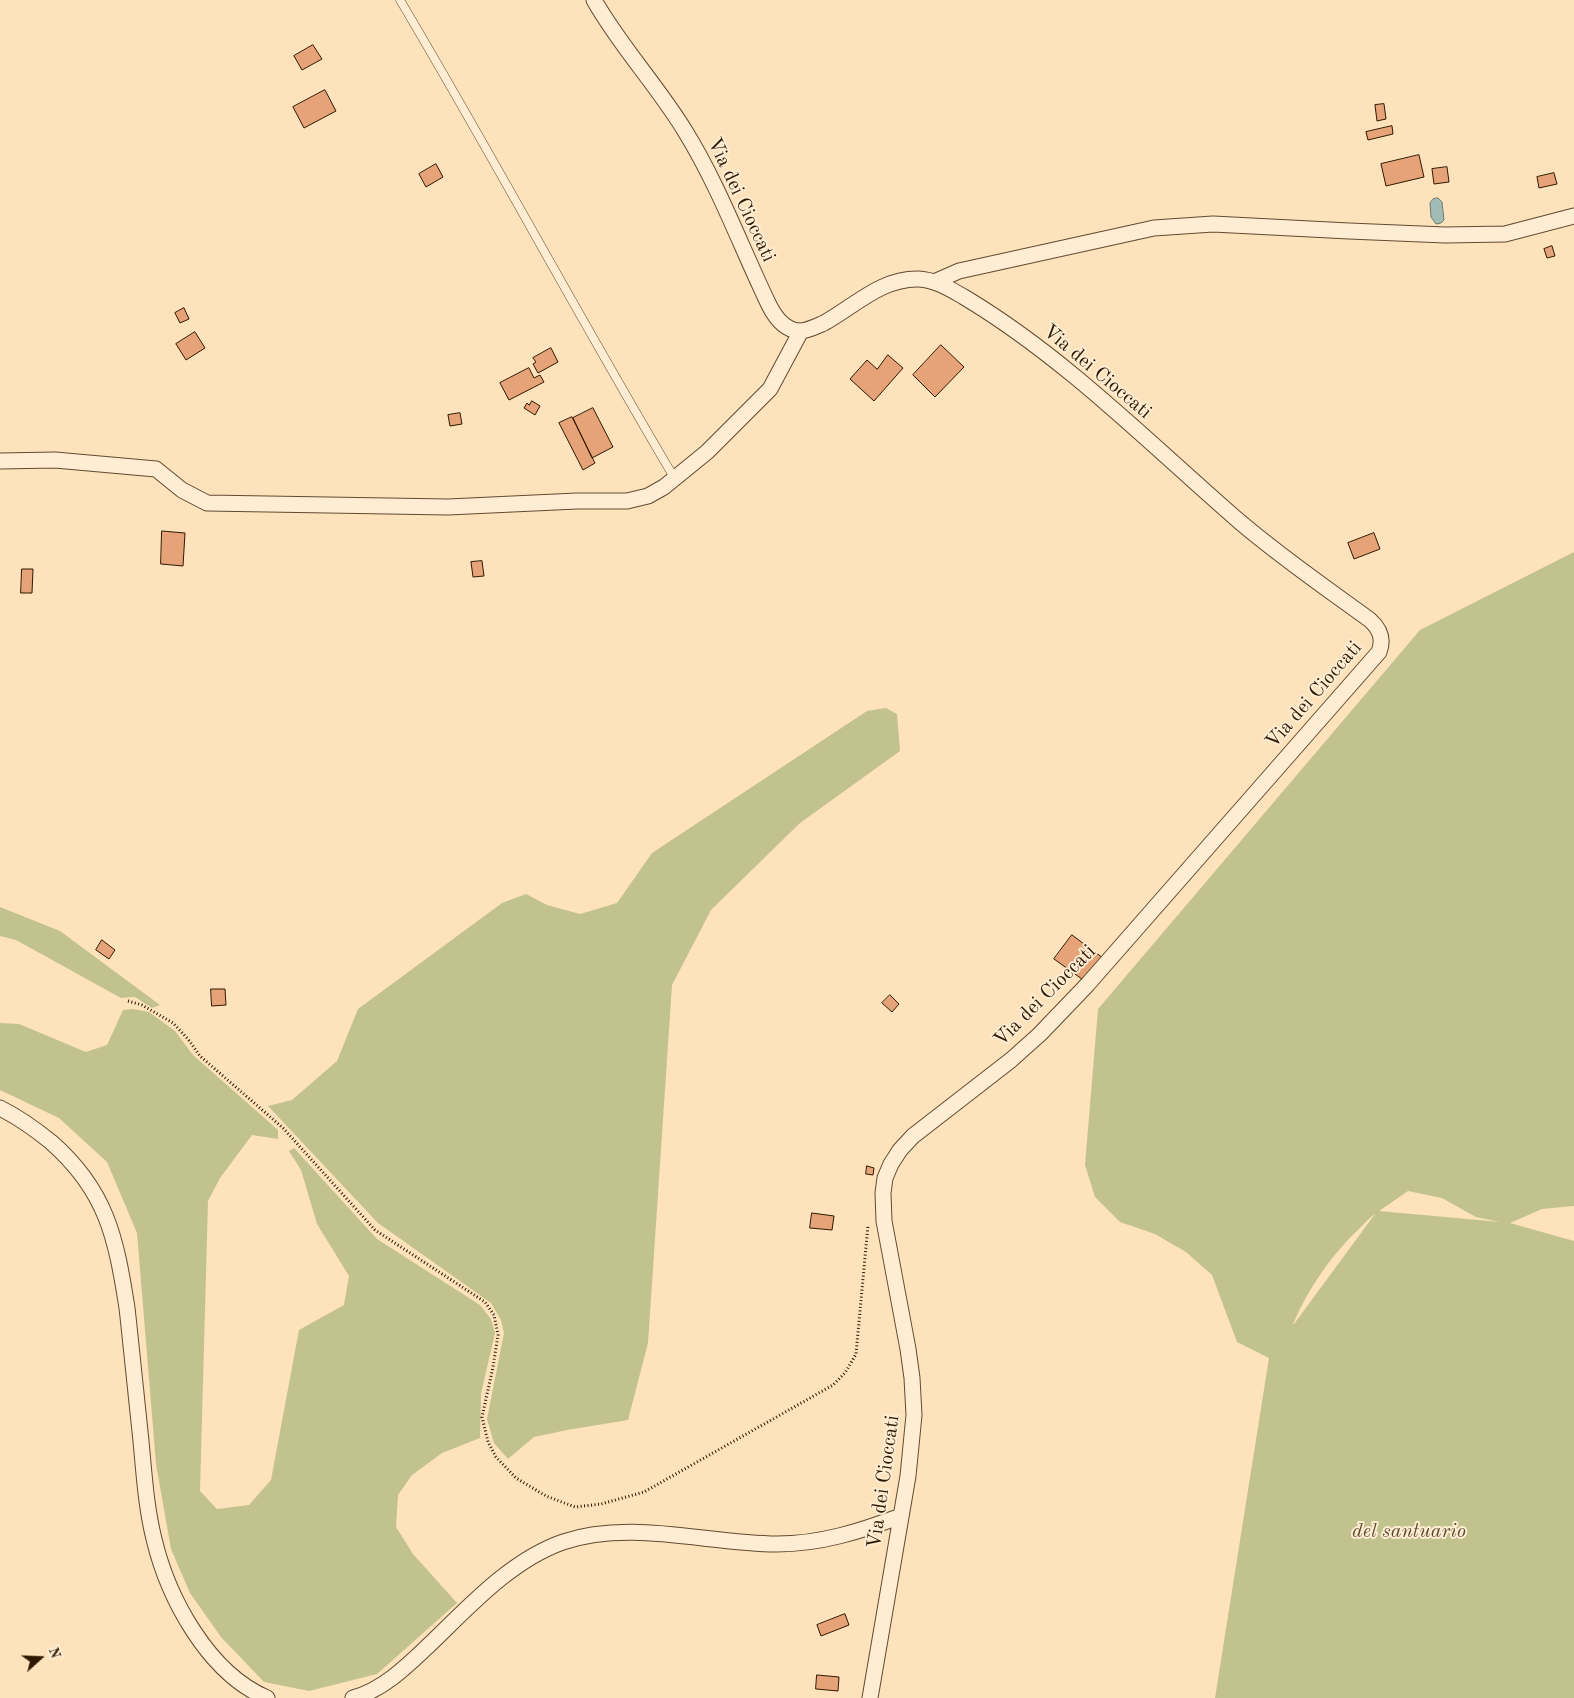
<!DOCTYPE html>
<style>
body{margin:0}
#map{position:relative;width:1574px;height:1698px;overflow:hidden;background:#fde2bb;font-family:"Old Standard TT",serif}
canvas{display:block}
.north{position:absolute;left:15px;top:1633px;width:50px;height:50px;-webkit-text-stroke:4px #feecd3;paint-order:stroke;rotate:70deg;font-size:14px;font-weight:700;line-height:20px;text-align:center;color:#2f1800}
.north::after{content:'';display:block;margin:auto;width:18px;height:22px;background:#2f1800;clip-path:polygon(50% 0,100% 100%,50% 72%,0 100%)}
</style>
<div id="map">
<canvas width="1574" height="1698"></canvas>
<div class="north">N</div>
</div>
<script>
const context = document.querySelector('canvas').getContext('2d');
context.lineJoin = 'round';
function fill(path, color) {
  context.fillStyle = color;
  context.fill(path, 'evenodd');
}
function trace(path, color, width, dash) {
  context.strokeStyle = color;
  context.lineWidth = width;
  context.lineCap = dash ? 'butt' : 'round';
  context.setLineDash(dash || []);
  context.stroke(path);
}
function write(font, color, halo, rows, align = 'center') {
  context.font = font + ' "Old Standard TT",serif';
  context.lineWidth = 4;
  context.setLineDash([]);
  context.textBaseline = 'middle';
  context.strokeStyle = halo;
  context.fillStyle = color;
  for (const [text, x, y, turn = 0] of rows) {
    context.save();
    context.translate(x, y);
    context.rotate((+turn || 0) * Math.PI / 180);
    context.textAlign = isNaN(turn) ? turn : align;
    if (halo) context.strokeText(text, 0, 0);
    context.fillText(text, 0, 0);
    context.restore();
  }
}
fill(new Path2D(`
 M 1574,552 L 1574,1206 L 1542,1209 L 1510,1223 L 1574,1241 L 1574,1698 L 1215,1698 L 1269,1358 L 1237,1342 L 1212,1275 L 1186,1252 L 1155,1234 L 1120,1222 L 1095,1197 L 1085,1165 L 1098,1009 L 1420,630 ZM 1408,1191 L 1442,1198 L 1476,1217 L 1500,1222 L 1379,1211 ZM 1375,1214 L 1294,1324 L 1293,1324 C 1308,1289 1331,1255 1359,1229 C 1364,1224 1370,1217 1375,1214 Z
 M 886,708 L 897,714 L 900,751 L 800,823 L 711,910 L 672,985 L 648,1343 L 628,1420 L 567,1430 L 534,1437 L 508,1459 L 494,1443 L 487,1419 L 504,1333 L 501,1320 L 491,1303 L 378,1223 L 268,1106 L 292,1100 L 337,1061 L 358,1009 L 502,903 L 526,894 L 547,905 L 580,914 L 617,903 L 652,853 L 867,711 Z
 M 0,907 L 60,931 L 160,1005 L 152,1008 L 135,997 L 121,998 L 16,940 L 0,936 Z
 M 133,1009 L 149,1012 L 175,1031 L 193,1055 L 278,1130 L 278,1139 L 252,1135 L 220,1178 L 208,1201 L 200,1491 L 217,1509 L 249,1505 L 271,1480 L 299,1330 L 344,1305 L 349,1276 L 317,1224 L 301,1170 L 289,1151 L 294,1148 L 377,1239 L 480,1305 L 491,1319 L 495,1333 L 481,1394 L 480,1438 L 442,1453 L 412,1475 L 398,1495 L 396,1527 L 413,1554 L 457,1603 L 377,1674 L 309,1691 L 264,1682 L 221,1637 L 190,1593 L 171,1549 L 156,1464 L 137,1233 L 107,1162 L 59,1118 L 0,1090 L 0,1023 L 19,1024 L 86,1052 L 107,1045 L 123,1010 Z`), '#c2c28e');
const water = new Path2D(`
 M 1438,198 L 1442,202 L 1444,220 L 1441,223 L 1436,224 L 1431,217 L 1430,203 L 1433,199 Z`);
fill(water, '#a1bcb7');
trace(water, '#737a6e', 1);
const building = new Path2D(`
 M 313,45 L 322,59 L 302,70 L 294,56 Z
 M 325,90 L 336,111 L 304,128 L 293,107 Z
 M 1384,104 L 1386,119 L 1377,121 L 1375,105 Z
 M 1392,126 L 1393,134 L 1368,140 L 1366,132 Z
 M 1419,155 L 1424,177 L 1386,186 L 1381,164 Z
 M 436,164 L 443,177 L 426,187 L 419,174 Z
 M 1447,167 L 1449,182 L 1434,184 L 1432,169 Z
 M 1554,173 L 1557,184 L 1539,188 L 1537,177 Z
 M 1552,246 L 1555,256 L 1547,258 L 1544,249 Z
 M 184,308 L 189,319 L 180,323 L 175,313 Z
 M 195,332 L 205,348 L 186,360 L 176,344 Z
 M 941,345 L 964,367 L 935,397 L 913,375 Z
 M 551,348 L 558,362 L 538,373 L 533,364 L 536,362 L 533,358 Z
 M 888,355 L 903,368 L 874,401 L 850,379 L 867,360 L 877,369 Z
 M 529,368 L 534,378 L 540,375 L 544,382 L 509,400 L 500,383 Z
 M 532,401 L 540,406 L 535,415 L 524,408 L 527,403 L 529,405 Z
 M 593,408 L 613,447 L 592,458 L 573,418 Z
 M 460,413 L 462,424 L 450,426 L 448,415 Z
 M 572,417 L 595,463 L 583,470 L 559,423 Z
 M 162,531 L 185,533 L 183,566 L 161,564 Z
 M 1374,533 L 1380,549 L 1354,559 L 1348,543 Z
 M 482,561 L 484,576 L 473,577 L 471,562 Z
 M 22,569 L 33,569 L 32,593 L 21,593 Z
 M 1072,935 L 1103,958 L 1086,982 L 1054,959 Z
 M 102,940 L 115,950 L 109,959 L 96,950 Z
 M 211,989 L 225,989 L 226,1005 L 212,1006 Z
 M 890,995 L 899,1004 L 892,1012 L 882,1003 Z
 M 867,1166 L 874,1168 L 873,1175 L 866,1174 Z
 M 812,1213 L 834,1216 L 832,1230 L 810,1228 Z
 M 845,1614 L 849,1625 L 821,1636 L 817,1625 Z
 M 817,1675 L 839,1677 L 838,1691 L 816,1689 Z`);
fill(building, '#e5a377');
trace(building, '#2f1800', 1);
const lane = new Path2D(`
 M 400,0 C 494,158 581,321 675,479`);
const street = new Path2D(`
 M 594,0 C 620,46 657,85 685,131 C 719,186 741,247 769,305 C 775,317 785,330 799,331 C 808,331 817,326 824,323 C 855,306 881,278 919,279 C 936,280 950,289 964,297 C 1066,358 1151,445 1240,522 C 1281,557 1326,588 1370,620 C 1380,629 1384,639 1379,652 L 1087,985 L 1040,1034 L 1011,1060 L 913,1136 L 900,1150 L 891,1164 L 885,1178 L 883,1193 L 884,1221 L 908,1349 L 912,1378 L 914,1415 L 908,1476 L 870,1698
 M 934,282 L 959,271 L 1154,228 L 1213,224 L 1349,231 L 1445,235 L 1505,234 L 1574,216
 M 0,461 L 55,460 L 156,469 L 182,490 L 207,503 L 448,507 L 577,501 L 627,501 L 648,496 L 664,487 L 707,452 L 770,389 L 801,331
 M 0,1108 C 18,1117 35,1129 51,1142 C 107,1191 116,1238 127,1308 C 132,1352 136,1396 141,1441 C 144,1473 146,1507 154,1539 C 168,1598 208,1673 267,1698
 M 353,1698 C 382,1690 405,1668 427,1647 C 467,1609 509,1561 563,1542 C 631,1519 708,1544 777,1544 C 821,1544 861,1531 901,1516`);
trace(lane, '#624a2f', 9);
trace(street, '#624a2f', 17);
trace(new Path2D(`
 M 128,1001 L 142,1005 L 173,1023 L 188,1039 L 200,1056 L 283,1128 L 375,1230 L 485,1302 L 494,1315 L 498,1335 L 493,1367 L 482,1417 L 488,1442 L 496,1457 L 516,1478 L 546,1496 L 575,1507 L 601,1504 L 644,1492 L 833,1385 L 845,1373 L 856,1354 L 868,1225`), '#2f1800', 3, [1, 2.5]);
trace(lane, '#feecd3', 8);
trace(street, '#feecd3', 15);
write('20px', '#2f1800', '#feecd3', [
 ["Via dei Cioccati",741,200,65],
 ["Via dei Cioccati",1097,372,40],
 ["Via dei Cioccati",1314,695,-49],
 ["Via dei Cioccati",1045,996,-45],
 ["Via dei Cioccati",884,1482,-82]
]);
write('italic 20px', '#5b4b2b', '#feecd3', [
 ["del santuario",1409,1532]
]);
</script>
